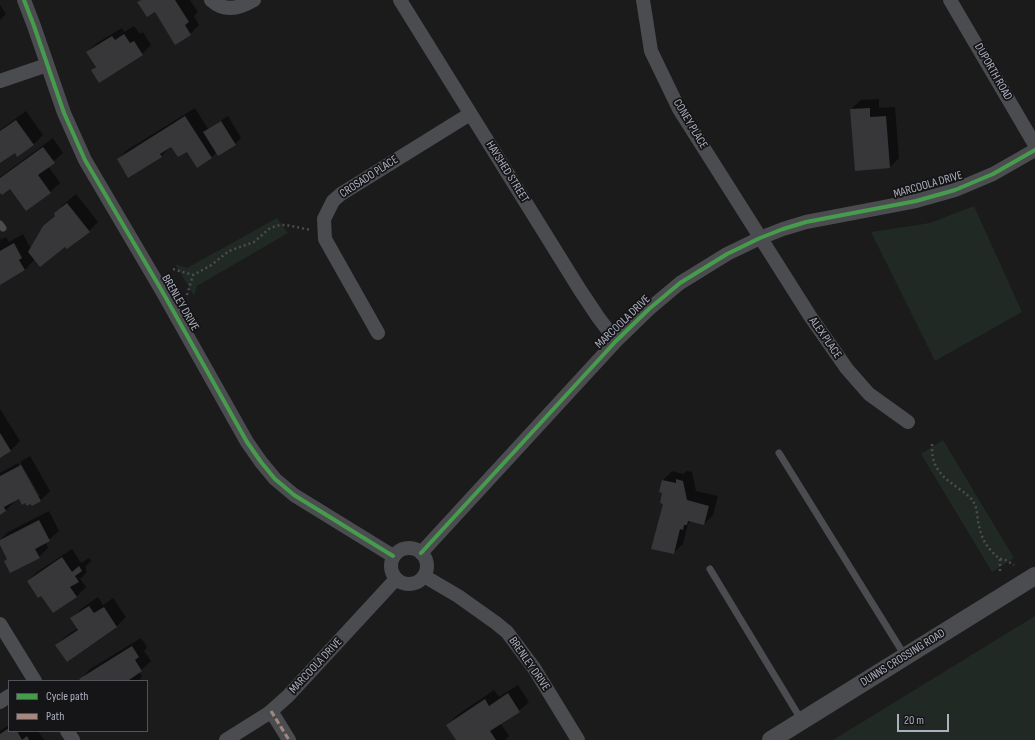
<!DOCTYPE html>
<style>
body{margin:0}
#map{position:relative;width:1035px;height:740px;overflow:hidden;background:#1b1b1c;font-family:"Sofia Sans Condensed",sans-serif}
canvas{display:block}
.legend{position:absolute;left:8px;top:680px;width:140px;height:52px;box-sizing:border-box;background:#151518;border:1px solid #51535a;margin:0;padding:5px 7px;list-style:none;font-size:12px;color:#acafbd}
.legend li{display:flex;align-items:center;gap:8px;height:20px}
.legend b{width:20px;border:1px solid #51535a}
.scale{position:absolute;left:897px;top:714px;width:52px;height:18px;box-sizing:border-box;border:2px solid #acafbd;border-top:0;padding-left:5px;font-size:12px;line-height:14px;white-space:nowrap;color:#acafbd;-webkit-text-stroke:3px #151518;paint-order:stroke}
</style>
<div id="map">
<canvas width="1035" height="740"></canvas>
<ul class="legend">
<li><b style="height:5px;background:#469c4c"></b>Cycle path</li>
<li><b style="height:5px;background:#a5887d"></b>Path</li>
</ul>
<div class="scale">20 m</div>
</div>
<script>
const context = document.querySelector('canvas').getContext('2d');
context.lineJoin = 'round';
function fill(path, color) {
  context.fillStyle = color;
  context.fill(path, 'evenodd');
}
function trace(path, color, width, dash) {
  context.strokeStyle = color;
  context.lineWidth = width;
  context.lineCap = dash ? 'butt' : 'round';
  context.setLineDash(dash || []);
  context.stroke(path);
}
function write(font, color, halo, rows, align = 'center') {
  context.font = font + ' "Sofia Sans Condensed",sans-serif';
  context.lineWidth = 3.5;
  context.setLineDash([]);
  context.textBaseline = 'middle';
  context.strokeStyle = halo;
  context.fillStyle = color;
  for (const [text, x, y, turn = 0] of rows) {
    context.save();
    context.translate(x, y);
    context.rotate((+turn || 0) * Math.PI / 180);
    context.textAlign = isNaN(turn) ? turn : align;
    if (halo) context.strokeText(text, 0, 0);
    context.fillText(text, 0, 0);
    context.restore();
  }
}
fill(new Path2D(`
 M 974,206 L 1022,312 L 935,361 L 871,232 L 930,223 Z
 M 277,218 L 288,233 L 197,286 L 194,296 L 175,264 L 187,268 Z
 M 943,440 L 1014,558 L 992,572 L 921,454 Z
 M 1035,616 L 1035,740 L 833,740 Z`), '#202923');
fill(new Path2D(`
 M 141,0 L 190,0 L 198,12 L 194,16 L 199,25 L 190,34 L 155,11 L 138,2 Z
 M 0,5 L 6,14 L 0,20 Z
 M 134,26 L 140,34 L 143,32 L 151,45 L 142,54 L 92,70 L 96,66 L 87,52 L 97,43 L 122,28 L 124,32 Z
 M 879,99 L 879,108 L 895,107 L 899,158 L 890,167 L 851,109 L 861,100 Z
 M 195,108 L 208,129 L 228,116 L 241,138 L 235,144 L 217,152 L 211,158 L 172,146 L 161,156 L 118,159 L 127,150 Z
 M 26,111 L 43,135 L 34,144 L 17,155 L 15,152 L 0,162 L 0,130 Z
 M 53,138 L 63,153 L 48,166 L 60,183 L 50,192 L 26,210 L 11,188 L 0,191 L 0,177 Z
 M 76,194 L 98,222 L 89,231 L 67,248 L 65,246 L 35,259 L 25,270 L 0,284 L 0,237 L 1,240 L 6,237 L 9,242 L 23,234 L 31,249 L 44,226 L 56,215 L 55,213 L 64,204 Z
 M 0,409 L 20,441 L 11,450 L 0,457 Z
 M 30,456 L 50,491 L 41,500 L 32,505 L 20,497 L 6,510 L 0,513 L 0,473 L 18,463 L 38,496 L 40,496 L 20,462 Z
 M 672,471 L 683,474 L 687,471 L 692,472 L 696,491 L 718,496 L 713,515 L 704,524 L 691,521 L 688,524 L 683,544 L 673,553 L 664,503 L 663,480 Z
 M 49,511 L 59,531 L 46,542 L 48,548 L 39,557 L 5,561 L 8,558 L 0,540 L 8,532 Z
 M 72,549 L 81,563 L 89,558 L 91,561 L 85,567 L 87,572 L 80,579 L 86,587 L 77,596 L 42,595 L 28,581 L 37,572 Z
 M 98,597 L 103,605 L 113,598 L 126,617 L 117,626 L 67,660 L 56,645 L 66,636 L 78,628 L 72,618 L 81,609 Z
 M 141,638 L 147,647 L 144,651 L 151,661 L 139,672 L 142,677 L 138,681 L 82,681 L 81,679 L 90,669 Z
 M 518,685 L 529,702 L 519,711 L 500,723 L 509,736 L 505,740 L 457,740 L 447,725 L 456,716 L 494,690 L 499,697 Z
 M 9,725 L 9,731 L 38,731 L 44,740 L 0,740 L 0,731 Z`), '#0007');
fill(new Path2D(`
 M 141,0 L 175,0 L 189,22 L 185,25 L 191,35 L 175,45 L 155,12 L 147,17 L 137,2 Z
 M 124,34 L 130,43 L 134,41 L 143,55 L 99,83 L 91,70 L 96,67 L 86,52 L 112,36 L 115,40 Z
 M 870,108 L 870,117 L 886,116 L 890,168 L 855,171 L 850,109 Z
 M 185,116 L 212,158 L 197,168 L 187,152 L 178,157 L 171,147 L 160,154 L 162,157 L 128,178 L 117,159 Z
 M 16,120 L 34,145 L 17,157 L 15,153 L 0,163 L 0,131 Z
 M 221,121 L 236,145 L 218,156 L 203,132 Z
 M 43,147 L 55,163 L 38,175 L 51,193 L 26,211 L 10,189 L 2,195 L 0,193 L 0,178 Z
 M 67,203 L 90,232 L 67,249 L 65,247 L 40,267 L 28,252 L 43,226 L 55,216 L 54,213 Z
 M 14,243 L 22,258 L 19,260 L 25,270 L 0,285 L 0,251 Z
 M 0,433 L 11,451 L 0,458 Z
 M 21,465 L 41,501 L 32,506 L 30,504 L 27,506 L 25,503 L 22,505 L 19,499 L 4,507 L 6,511 L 0,515 L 0,476 Z
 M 676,479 L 683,481 L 687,500 L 709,506 L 704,525 L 688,521 L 687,525 L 684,525 L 683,530 L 680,529 L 674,554 L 651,549 L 663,504 L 660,503 L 662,493 L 659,492 L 662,480 L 676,483 Z
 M 39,520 L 50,541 L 35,549 L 40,558 L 10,573 L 4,561 L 7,559 L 0,545 L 0,540 Z
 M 62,557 L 72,572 L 79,566 L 82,571 L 75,576 L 79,582 L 70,587 L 77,597 L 53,613 L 41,596 L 38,598 L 27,581 Z
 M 89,606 L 94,613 L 104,607 L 117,627 L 67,662 L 55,645 L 78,630 L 70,618 Z
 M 132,646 L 139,657 L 135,660 L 142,671 L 129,680 L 129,681 L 81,681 L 79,679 Z
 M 508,693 L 520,712 L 490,731 L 496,740 L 456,740 L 446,725 L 485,699 L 489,706 Z
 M 9,728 L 9,731 L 17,731 L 22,740 L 27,736 L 29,740 L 0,740 L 0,734 Z`), '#37373a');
trace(new Path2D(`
 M 173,269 L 193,275
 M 187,295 L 193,275 L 210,266 L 229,251 L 254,242 L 270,228 L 280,225 L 286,225 L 311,230
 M 932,444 C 931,468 942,477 961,490 C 966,494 971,497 974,503 C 977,508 977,515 978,521 C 981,538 986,548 1000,559 L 1000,574
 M 1000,559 L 1004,559 L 1014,565`), '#4c4c51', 2.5, [2, 3]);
trace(new Path2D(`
 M 0,224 L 3,228
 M 779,453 L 905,656
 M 710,569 L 802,721`), '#4b4c4f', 7);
trace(new Path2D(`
 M 24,0 L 34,26 L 64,113 L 85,160 L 162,291 L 247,442 L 261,462 L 275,479 L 294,495 L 393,556
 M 211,0 C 224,12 239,9 254,0
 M 400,0 L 580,290 L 598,317 L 616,341
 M 643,0 L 651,51 L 679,109 L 810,316 L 847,369 L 869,394 L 908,422
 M 950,0 L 1035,145
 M 0,81 L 47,65
 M 378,333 L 325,239 L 324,219 L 333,201 L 341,194 L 470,114
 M391 566a18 18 0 1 1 36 0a18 18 0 1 1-36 0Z
 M 421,553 L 616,341 L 649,309 L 680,283 L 727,254 L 760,238 L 783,229 L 806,222 L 916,201 L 955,190 L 993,174 L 1035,150
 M 424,576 L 458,596 L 496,623 L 507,632 L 534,668 L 578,740
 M 0,624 L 35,681
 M 0,702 L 9,696
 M 271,711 L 289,740
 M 67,731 L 73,740
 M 226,740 L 269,713 L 288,696 L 396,579`), '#4b4c4f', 14);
trace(new Path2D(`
 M 771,740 L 1035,576`), '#4b4c4f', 18);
trace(new Path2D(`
 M 271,711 L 289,740`), '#a5887d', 3, [6, 3]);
trace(new Path2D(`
 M 24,0 L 34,26 L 64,113 L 85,160 L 162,291 L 247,442 L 261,462 L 275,479 L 294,495 L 393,556
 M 421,553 L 616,341 L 649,309 L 680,283 L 727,254 L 760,238 L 783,229 L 806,222 L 916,201 L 955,190 L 993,174 L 1035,150`), '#469c4c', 4);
write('12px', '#acafbd', '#151518', [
 ["DUPORTH ROAD",993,72,60],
 ["CONEY PLACE",690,124,59],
 ["HAYSHED STREET",507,172,58],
 ["CROSADO PLACE",369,177,-33],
 ["MARCOOLA DRIVE",928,185,-16],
 ["BRENLEY DRIVE",180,303,60],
 ["MARCOOLA DRIVE",623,322,-44],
 ["ALEX PLACE",825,338,55],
 ["DUNNS CROSSING ROAD",903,658,-32],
 ["BRENLEY DRIVE",529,664,55],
 ["MARCOOLA DRIVE",316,666,-47]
]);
</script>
